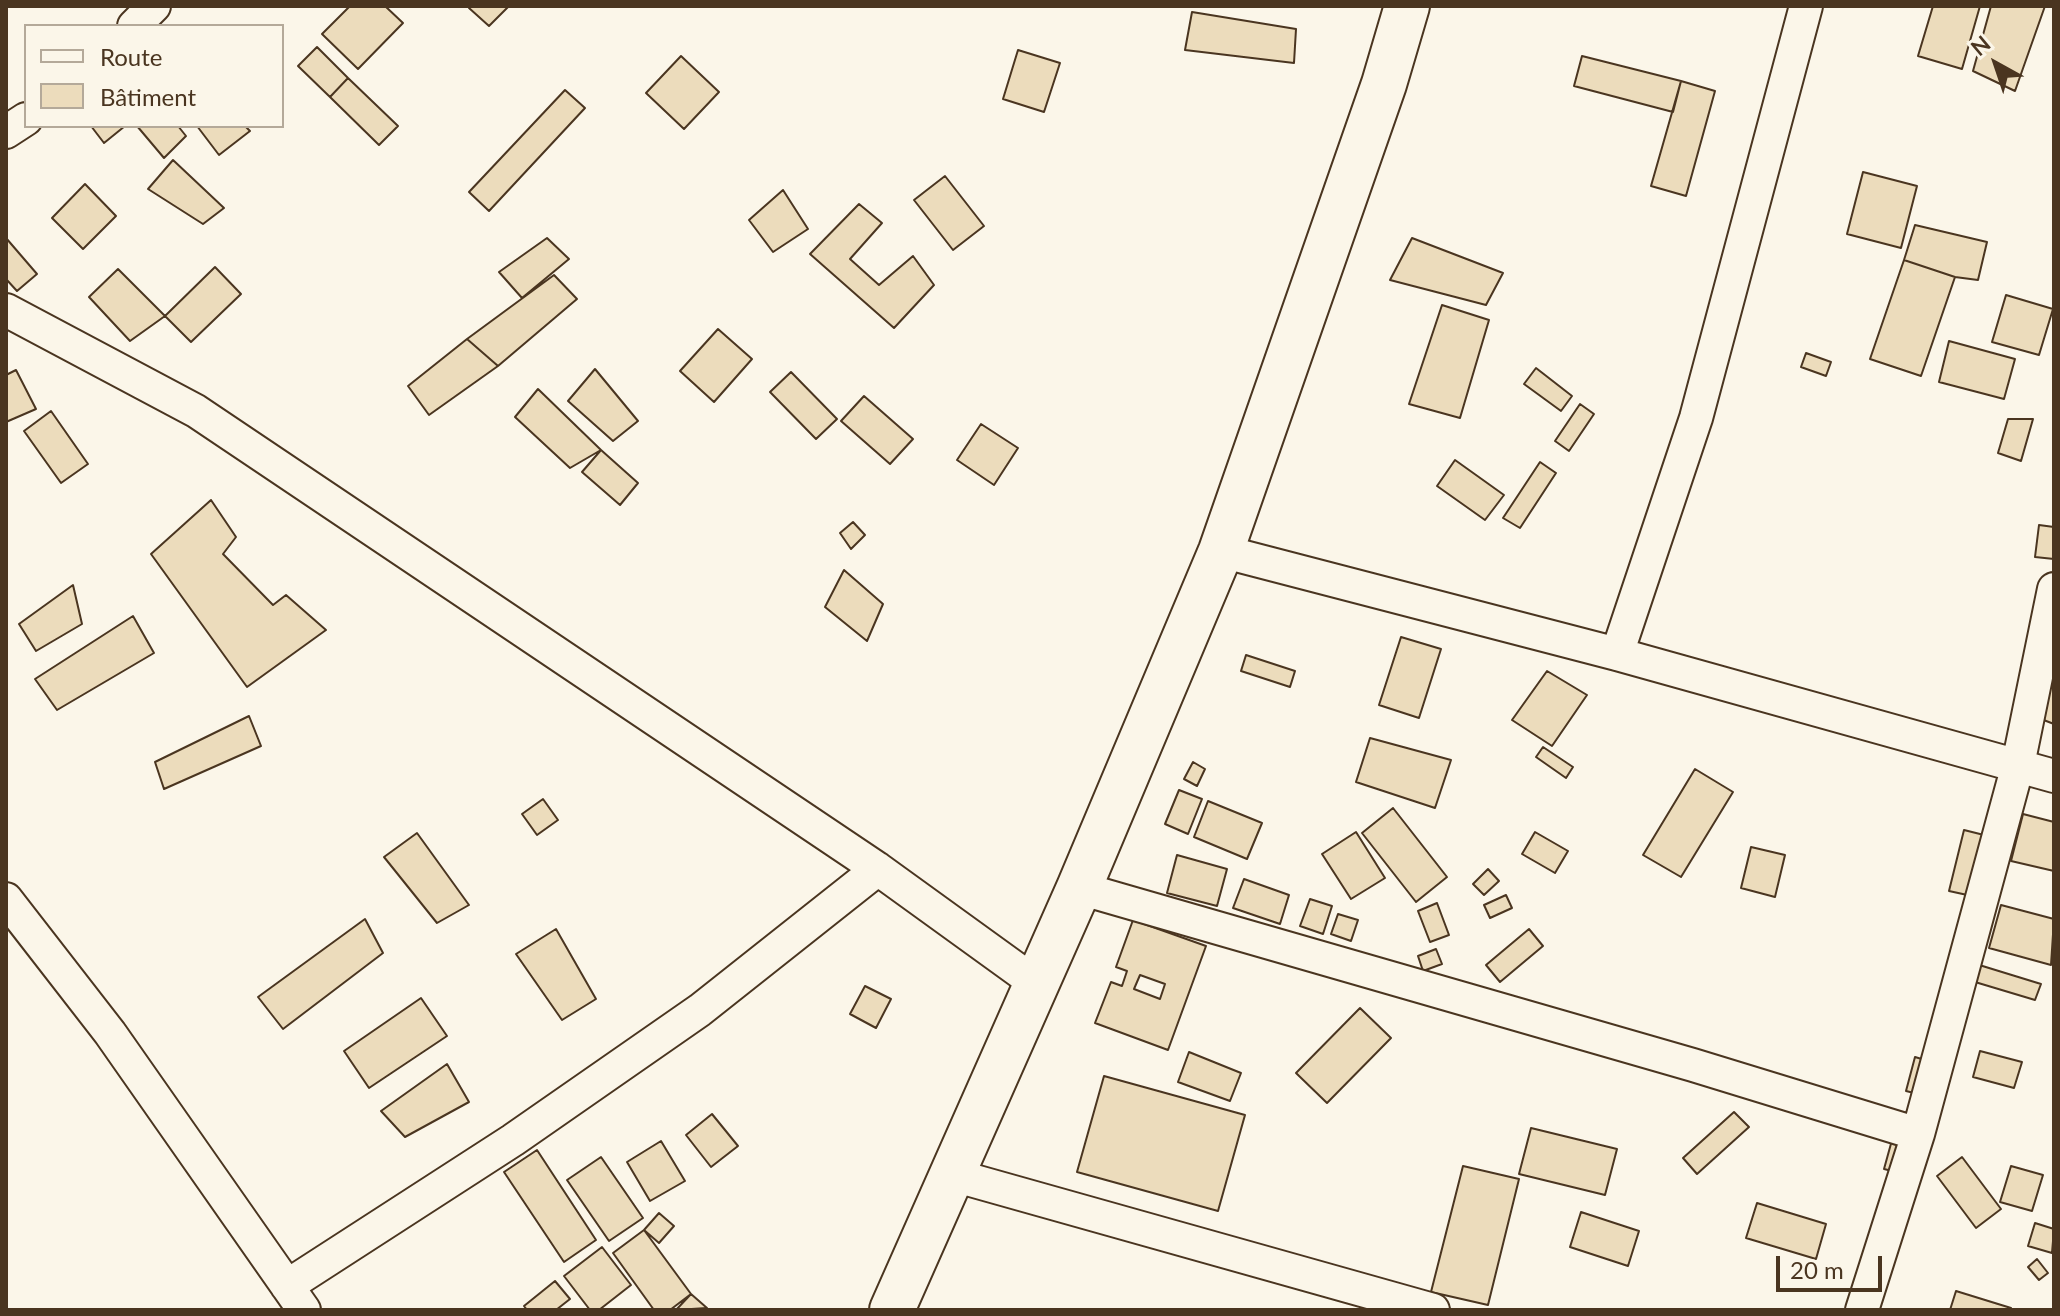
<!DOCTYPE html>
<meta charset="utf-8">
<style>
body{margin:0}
#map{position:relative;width:2060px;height:1316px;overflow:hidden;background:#fbf6e9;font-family:Lato,sans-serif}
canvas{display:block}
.frame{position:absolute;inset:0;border:8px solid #4a3520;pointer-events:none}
.legend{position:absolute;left:24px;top:24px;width:260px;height:104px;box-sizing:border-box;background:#fbf6e9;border:2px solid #b4a999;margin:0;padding:10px 14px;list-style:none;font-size:24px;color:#4a3520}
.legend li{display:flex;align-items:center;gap:16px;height:40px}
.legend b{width:40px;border:2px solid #b4a999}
.north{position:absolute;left:1956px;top:24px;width:80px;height:80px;-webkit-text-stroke:6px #fbf6e9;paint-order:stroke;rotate:320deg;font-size:22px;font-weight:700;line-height:32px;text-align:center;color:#4a3520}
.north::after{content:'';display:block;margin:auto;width:28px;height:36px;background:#4a3520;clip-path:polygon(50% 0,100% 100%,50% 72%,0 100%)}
.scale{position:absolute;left:1776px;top:1256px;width:106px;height:36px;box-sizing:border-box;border:4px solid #4a3520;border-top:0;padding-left:10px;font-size:24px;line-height:28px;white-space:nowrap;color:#4a3520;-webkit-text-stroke:6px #fbf6e9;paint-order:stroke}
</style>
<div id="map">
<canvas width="2060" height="1316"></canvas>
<div class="frame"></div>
<ul class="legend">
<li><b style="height:10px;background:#fbf6e9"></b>Route</li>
<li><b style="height:22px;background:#ecdcbc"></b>Bâtiment</li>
</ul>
<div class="north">N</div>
<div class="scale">20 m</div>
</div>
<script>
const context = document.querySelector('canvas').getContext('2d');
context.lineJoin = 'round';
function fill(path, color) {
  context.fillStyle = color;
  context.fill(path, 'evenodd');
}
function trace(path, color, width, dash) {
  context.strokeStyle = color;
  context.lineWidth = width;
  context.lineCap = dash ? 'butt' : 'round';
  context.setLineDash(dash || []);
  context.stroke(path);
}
const building = new Path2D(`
 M 350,6 L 385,6 L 403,23 L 358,69 L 322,34 Z
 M 471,6 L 509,6 L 489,26 L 469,8 Z
 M 1933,6 L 1980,6 L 1962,69 L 1918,56 Z
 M 1991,6 L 2045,6 L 2015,91 L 1973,71 Z
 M 1192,12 L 1296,29 L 1294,63 L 1185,50 Z
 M 317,47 L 348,78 L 330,97 L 298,66 Z
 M 1018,50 L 1060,63 L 1044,112 L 1003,99 Z
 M 681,56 L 719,92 L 684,129 L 646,93 Z
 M 1582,56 L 1681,81 L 1673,112 L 1574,86 Z
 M 348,78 L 398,126 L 379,145 L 330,97 Z
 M 1681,81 L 1715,91 L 1686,196 L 1651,186 Z
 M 565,90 L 585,108 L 489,211 L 469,192 Z
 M 91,126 L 125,126 L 104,143 Z
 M 137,126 L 178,126 L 186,136 L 164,158 Z
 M 197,126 L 245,126 L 250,131 L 219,155 Z
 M 173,160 L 224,208 L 203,224 L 148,189 Z
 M 1863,172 L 1917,186 L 1901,248 L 1847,234 Z
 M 945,176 L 984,226 L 953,250 L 914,200 Z
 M 85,184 L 116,216 L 83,249 L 52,218 Z
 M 783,190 L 808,229 L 773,252 L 749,220 Z
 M 859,204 L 882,223 L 850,259 L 879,285 L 913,256 L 934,285 L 894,328 L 810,254 Z
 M 1915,225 L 1987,242 L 1978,280 L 1955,277 L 1904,260 Z
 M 6,238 L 37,274 L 17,291 L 6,279 Z
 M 547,238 L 569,259 L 522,298 L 499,272 Z
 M 1412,238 L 1503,273 L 1486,305 L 1390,280 Z
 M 1904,260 L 1955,277 L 1921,376 L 1870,359 Z
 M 215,267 L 241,294 L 191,342 L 165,316 Z
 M 118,269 L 165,316 L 130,341 L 89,297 Z
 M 554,275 L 577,299 L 498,366 L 467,339 Z
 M 2006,295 L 2053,309 L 2039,355 L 1992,342 Z
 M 1442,305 L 1489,320 L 1460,418 L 1409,404 Z
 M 718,329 L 752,359 L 714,402 L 680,371 Z
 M 467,339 L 498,366 L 429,415 L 408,386 Z
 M 1949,341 L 2015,359 L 2004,399 L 1939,382 Z
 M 1806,353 L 1831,362 L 1826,376 L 1801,367 Z
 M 1536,368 L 1572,396 L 1561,411 L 1524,384 Z
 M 595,369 L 638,421 L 613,441 L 568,401 Z
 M 16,370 L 36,409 L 6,422 L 6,375 Z
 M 791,372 L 837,419 L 816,439 L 770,392 Z
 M 538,389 L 601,450 L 570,468 L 515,417 Z
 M 864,396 L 913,439 L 890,464 L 841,421 Z
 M 1580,404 L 1594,414 L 1569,451 L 1555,441 Z
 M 51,411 L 88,464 L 61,483 L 24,431 Z
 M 2008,419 L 2033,419 L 2021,461 L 1998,453 Z
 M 981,424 L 1018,448 L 994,485 L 957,460 Z
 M 601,450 L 638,483 L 620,505 L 582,472 Z
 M 1455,460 L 1504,495 L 1485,520 L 1437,486 Z
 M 1540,462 L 1556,473 L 1520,528 L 1503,518 Z
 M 211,500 L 236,537 L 223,554 L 273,605 L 286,595 L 326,630 L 247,687 L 151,554 Z
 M 853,522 L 865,535 L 851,549 L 840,533 Z
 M 2039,525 L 2054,527 L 2054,559 L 2035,557 Z
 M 844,570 L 883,604 L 867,641 L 825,607 Z
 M 73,585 L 82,624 L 36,651 L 19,624 Z
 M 133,616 L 154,653 L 57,710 L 35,679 Z
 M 1401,637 L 1441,649 L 1419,718 L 1379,705 Z
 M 2054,642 L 2054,724 L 2041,719 Z
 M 1246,655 L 1295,671 L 1290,687 L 1241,671 Z
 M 1547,671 L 1587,695 L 1552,746 L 1512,720 Z
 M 249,716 L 261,746 L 164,789 L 155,762 Z
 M 1370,738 L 1451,760 L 1435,808 L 1356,782 Z
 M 1543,747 L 1573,767 L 1566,778 L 1536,757 Z
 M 1193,762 L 1205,769 L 1197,786 L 1184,779 Z
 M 1695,769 L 1733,792 L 1681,877 L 1643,855 Z
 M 1179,790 L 1202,799 L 1188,834 L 1165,824 Z
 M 543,799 L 558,820 L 537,835 L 522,814 Z
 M 1208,801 L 1262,823 L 1247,859 L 1194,837 Z
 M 1393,808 L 1447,877 L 1416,902 L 1362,833 Z
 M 2023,814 L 2054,822 L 2054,871 L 2011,861 Z
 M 1964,830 L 1996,838 L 1981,898 L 1949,891 Z
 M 1356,832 L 1385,878 L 1351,899 L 1322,854 Z
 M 1535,832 L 1568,851 L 1555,873 L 1522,854 Z
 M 417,833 L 469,905 L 437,923 L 384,857 Z
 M 1751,847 L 1785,855 L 1775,897 L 1741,888 Z
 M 1177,855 L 1227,869 L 1217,906 L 1167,893 Z
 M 1488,869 L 1499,881 L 1484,895 L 1473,884 Z
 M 1244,879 L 1289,895 L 1280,924 L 1233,908 Z
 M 1506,895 L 1512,908 L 1490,918 L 1484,905 Z
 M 1310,899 L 1332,906 L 1323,934 L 1300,926 Z
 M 1437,903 L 1449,935 L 1430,942 L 1418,911 Z
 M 2001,905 L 2054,919 L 2051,965 L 1989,948 Z
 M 1338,914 L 1358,920 L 1351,941 L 1331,934 Z
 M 365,919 L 383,953 L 283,1029 L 258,997 Z
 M 1133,920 L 1206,946 L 1168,1050 L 1095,1023 L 1111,982 L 1122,986 L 1127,971 L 1116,967 ZM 1140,975 L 1165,984 L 1160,999 L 1134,989 Z
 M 556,929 L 596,999 L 562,1020 L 516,954 Z
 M 1529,929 L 1543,946 L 1500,982 L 1486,965 Z
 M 1436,949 L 1442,964 L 1423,971 L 1418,956 Z
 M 1976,964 L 2041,984 L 2035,1000 L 1975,982 Z
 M 865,986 L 891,999 L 876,1028 L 850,1014 Z
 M 421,998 L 447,1036 L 369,1088 L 344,1051 Z
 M 1360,1008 L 1391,1038 L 1327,1103 L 1296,1073 Z
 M 1980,1051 L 2022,1062 L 2014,1088 L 1973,1077 Z
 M 1189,1052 L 1241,1073 L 1230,1101 L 1178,1082 Z
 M 1915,1057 L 1935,1063 L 1926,1096 L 1906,1091 Z
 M 447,1064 L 469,1102 L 405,1137 L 381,1111 Z
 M 1104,1076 L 1245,1115 L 1218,1211 L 1077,1172 Z
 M 1734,1112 L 1749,1127 L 1697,1174 L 1683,1158 Z
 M 712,1114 L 738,1146 L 711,1167 L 686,1135 Z
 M 1531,1128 L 1617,1149 L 1605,1195 L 1519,1174 Z
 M 1892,1140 L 1908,1144 L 1900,1173 L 1884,1169 Z
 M 661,1141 L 685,1181 L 650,1201 L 627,1162 Z
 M 537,1150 L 596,1240 L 564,1262 L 504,1172 Z
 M 601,1157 L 643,1218 L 609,1241 L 567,1180 Z
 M 1962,1157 L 2001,1209 L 1976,1228 L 1937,1176 Z
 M 1463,1166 L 1519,1179 L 1488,1305 L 1431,1292 Z
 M 2011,1166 L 2043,1175 L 2032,1211 L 2000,1202 Z
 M 1757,1203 L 1826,1224 L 1816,1259 L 1746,1238 Z
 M 1581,1212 L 1639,1231 L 1628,1266 L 1570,1247 Z
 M 659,1213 L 674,1226 L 659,1243 L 644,1230 Z
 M 2035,1223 L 2054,1229 L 2052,1253 L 2028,1246 Z
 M 644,1230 L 691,1294 L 670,1310 L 654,1310 L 613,1253 Z
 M 602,1247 L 631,1285 L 599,1310 L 590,1310 L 564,1276 Z
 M 2037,1259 L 2048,1273 L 2039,1280 L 2028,1267 Z
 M 555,1281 L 570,1299 L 556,1310 L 527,1310 L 524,1306 Z
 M 1956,1291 L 2011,1308 L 2011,1310 L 1950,1310 Z
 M 691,1294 L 707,1308 L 676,1310 Z`);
fill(building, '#ecdcbc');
trace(building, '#4a3520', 2);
const minor = new Path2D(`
 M 134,26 L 154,6
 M 6,132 L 26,119
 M 6,310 L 196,411 L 878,869 L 1037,984
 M 1221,551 L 1617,654 L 2054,776
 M 1617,654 L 1696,418 L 1806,6
 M 1079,888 L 1693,1065 L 1918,1134
 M 6,899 L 110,1033 L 304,1310
 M 953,1175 L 1433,1310
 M 287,1286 L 513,1140 L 700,1010 L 878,869
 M 1862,1310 L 1918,1134 L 2018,765 L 2054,589`);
const primary = new Path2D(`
 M 892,1310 L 1079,888 L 1221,551 L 1384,84 L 1407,6`);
trace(minor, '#4a3520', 36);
trace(primary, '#4a3520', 48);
trace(minor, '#fbf6e9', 32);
trace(primary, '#fbf6e9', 44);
</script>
